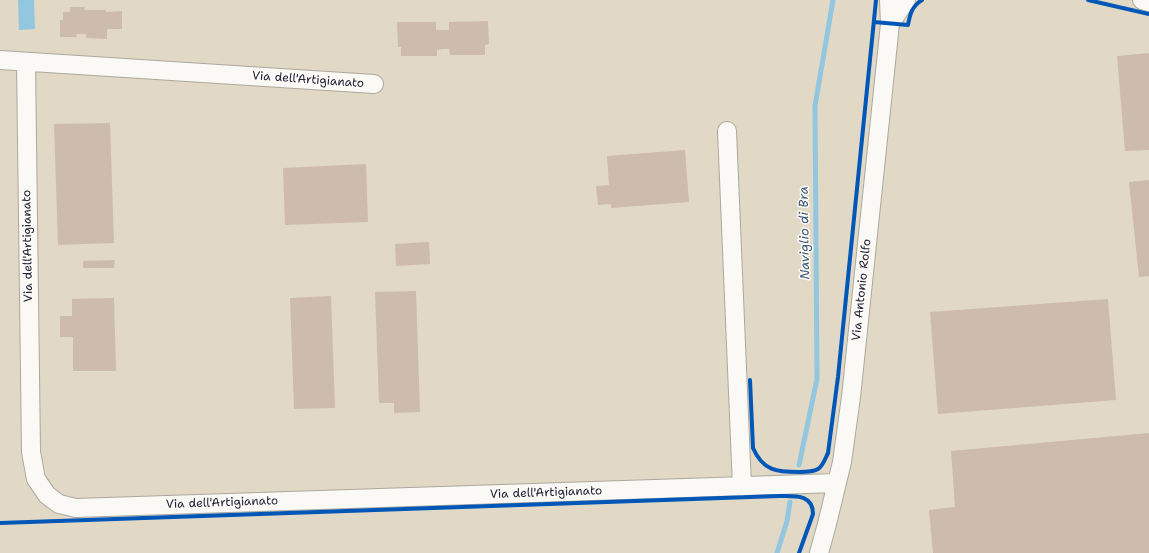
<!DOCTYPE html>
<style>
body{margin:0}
canvas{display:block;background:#e1d8c5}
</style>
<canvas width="1149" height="553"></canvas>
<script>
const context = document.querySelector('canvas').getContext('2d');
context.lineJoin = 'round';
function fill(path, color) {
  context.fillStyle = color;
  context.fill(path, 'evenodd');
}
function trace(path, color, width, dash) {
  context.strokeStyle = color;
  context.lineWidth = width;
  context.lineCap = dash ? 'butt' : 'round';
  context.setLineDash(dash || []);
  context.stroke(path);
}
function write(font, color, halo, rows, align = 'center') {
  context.font = font + ' "Shantell Sans",sans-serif';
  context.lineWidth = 3;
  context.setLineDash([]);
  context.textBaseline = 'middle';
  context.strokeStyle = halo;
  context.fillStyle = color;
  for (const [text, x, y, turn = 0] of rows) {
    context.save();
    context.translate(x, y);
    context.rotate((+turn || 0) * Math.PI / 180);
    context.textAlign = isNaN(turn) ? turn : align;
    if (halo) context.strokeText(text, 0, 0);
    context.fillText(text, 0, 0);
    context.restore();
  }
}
fill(new Path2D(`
 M 18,0 L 34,0 L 35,29 L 19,30 Z`), '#93c7e0');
trace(new Path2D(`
 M 799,465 L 817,379 L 815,106 L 833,0
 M 777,553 L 787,521 L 790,502`), '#93c7e0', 5);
fill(new Path2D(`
 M 70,7 L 85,7 L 84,10 L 106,10 L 106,12 L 122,11 L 122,29 L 107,29 L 107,39 L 86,38 L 86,34 L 76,34 L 77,37 L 60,37 L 60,20 L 63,20 L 63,12 L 70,12 Z
 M 488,21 L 489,44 L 485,45 L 485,55 L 450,55 L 449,49 L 443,49 L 437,50 L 437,56 L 401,56 L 401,47 L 398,47 L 397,22 L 436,22 L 436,30 L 449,30 L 449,22 Z
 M 1149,53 L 1149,150 L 1125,151 L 1117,56 Z
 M 110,123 L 114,243 L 58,245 L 54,124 Z
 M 685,150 L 689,202 L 611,208 L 611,204 L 598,205 L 596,186 L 609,185 L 607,156 Z
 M 366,164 L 368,222 L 285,225 L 283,168 Z
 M 1149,180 L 1149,276 L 1139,277 L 1129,182 Z
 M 429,242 L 430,264 L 396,266 L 395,244 Z
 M 115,260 L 114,268 L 83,268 L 83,261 Z
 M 416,291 L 420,412 L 394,413 L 394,403 L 379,403 L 375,292 Z
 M 331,296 L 335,408 L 294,409 L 290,298 Z
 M 114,298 L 116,371 L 73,371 L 73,337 L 60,337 L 60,316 L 72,316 L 72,299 Z
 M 1108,299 L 1116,400 L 938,414 L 930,312 Z
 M 1149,433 L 1149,553 L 933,553 L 929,510 L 955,507 L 951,451 Z`), '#cdbbae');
const minor = new Path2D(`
 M 1142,0 L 1149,2
 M 890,24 L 906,0
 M 0,60 L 374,84
 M 26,62 L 31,452 L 36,479 L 47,495 L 59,504 L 76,508 L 837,483
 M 727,131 L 742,487
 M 819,553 L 827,524 L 842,462 L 851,397 L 890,24 L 889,0`);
trace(minor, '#ada89e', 20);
trace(minor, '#faf9f6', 18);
trace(new Path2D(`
 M 1088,0 L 1149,14
 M 874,22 L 908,25 C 910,14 912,6 922,0
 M 750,380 L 753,448 C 763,471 777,472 799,472 C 805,472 813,472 818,469 C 823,466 825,459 828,453 L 838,377 L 876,0
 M 0,523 L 780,496 C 795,496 813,494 813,514 L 799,553`), '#0057b8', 4);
write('12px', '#22223b', '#fdfcf7', [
 ["Via dell'Artigianato",308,80,4],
 ["Via dell'Artigianato",28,246,-91],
 ["Via Antonio Rolfo",862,290,-84],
 ["Via dell'Artigianato",546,493,-2],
 ["Via dell'Artigianato",222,503,-2]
]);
write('italic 13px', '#3e5979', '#fdfcf7', [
 ["Naviglio di Bra",805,233,-91]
]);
</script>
